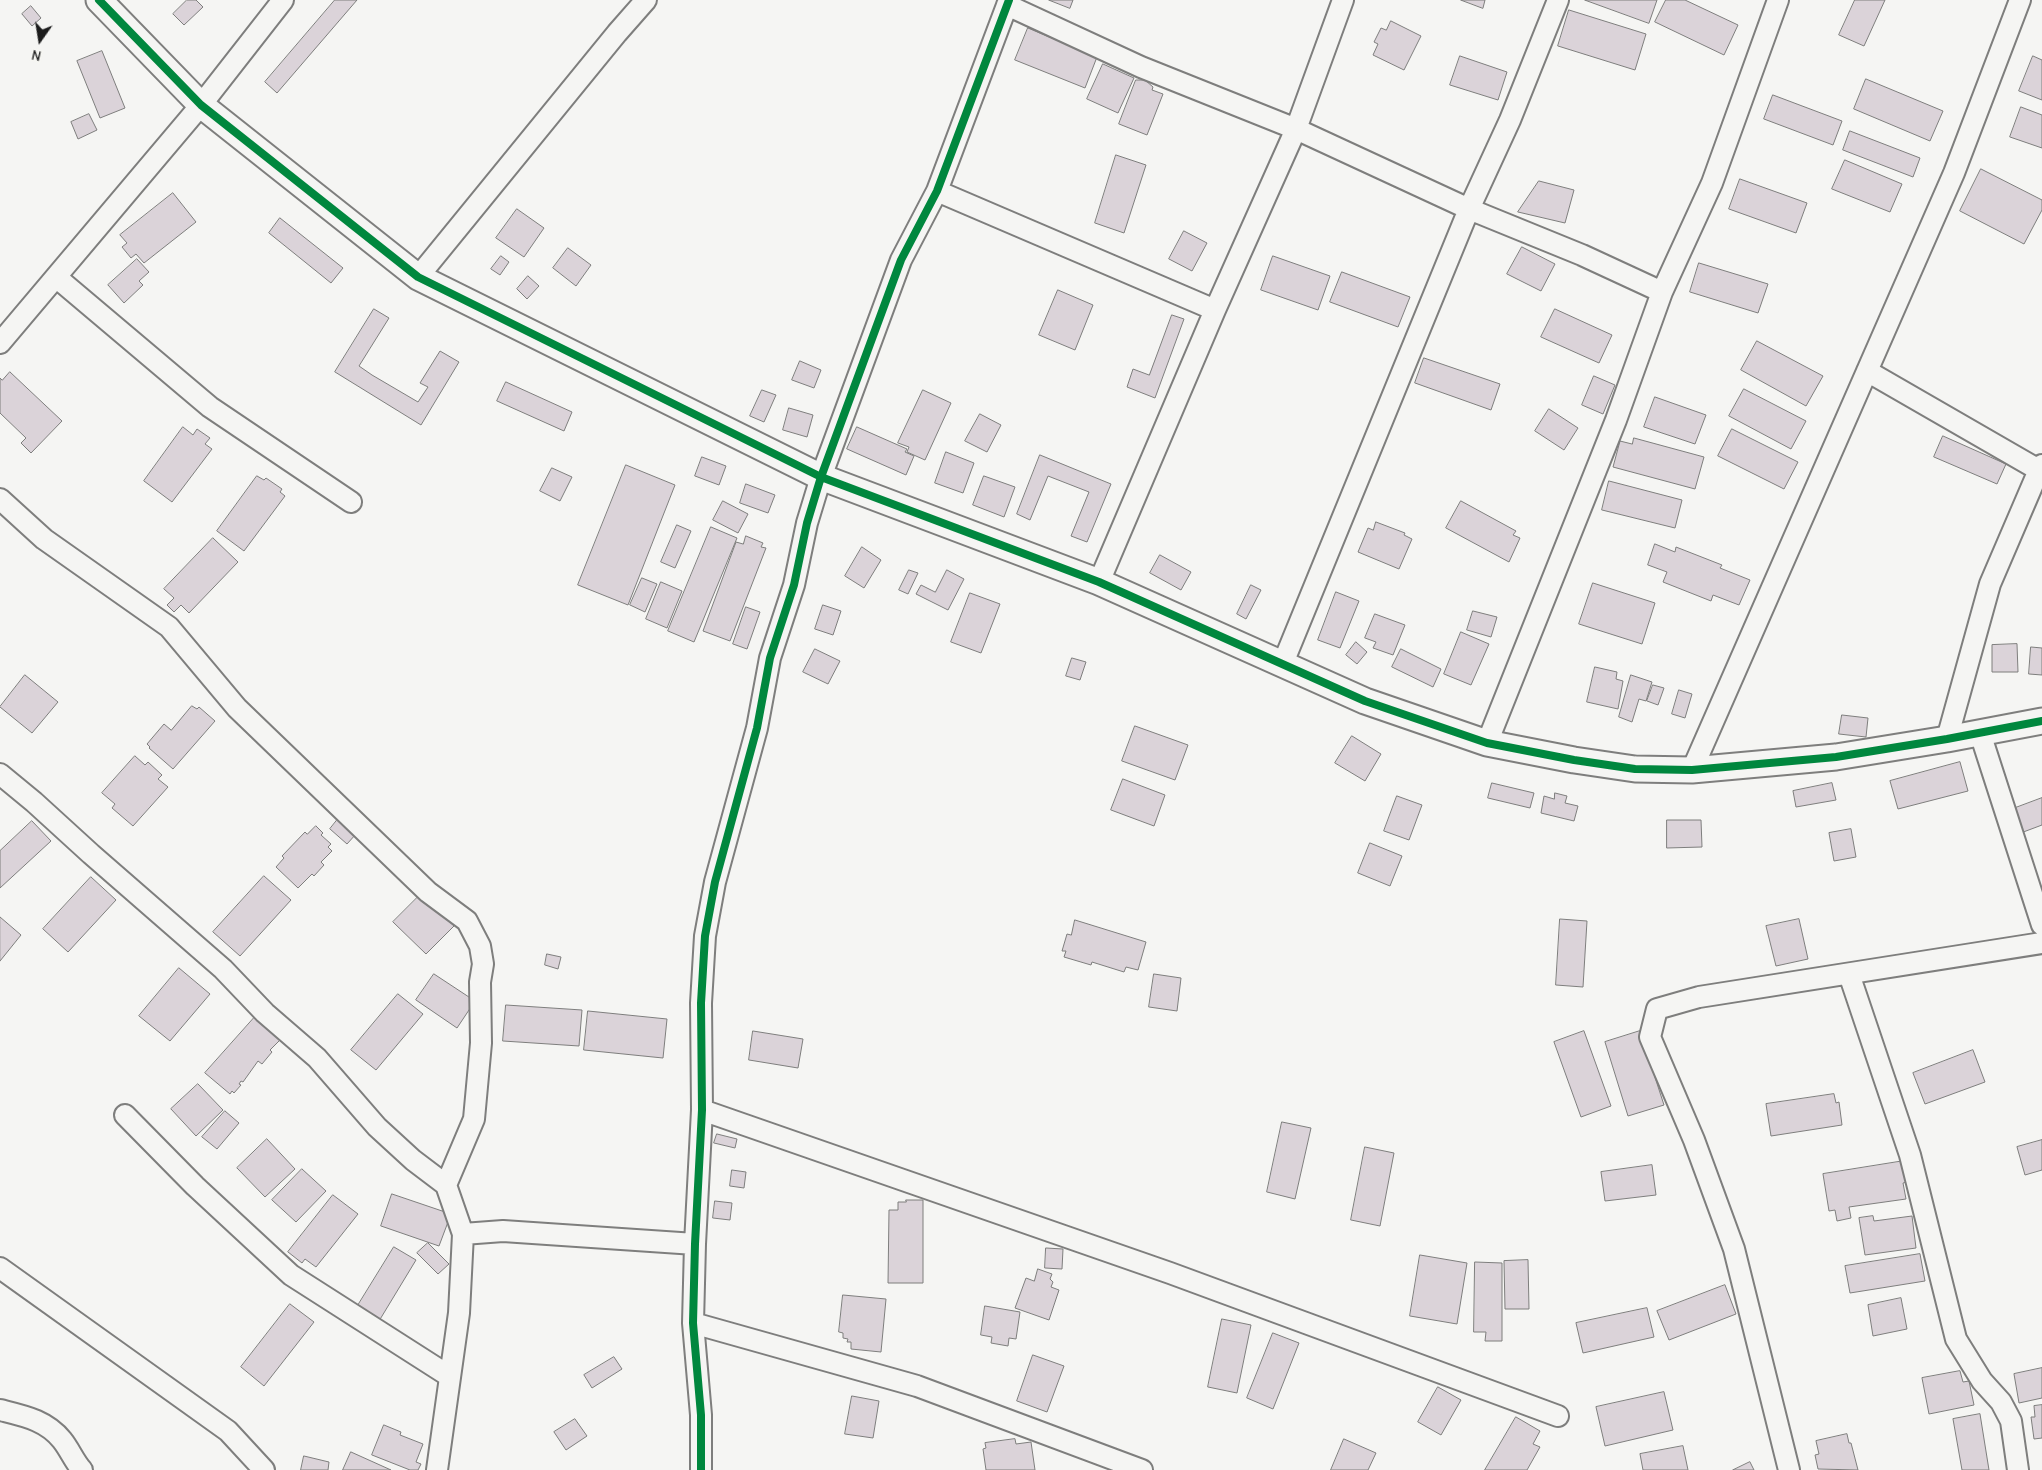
<!DOCTYPE html>
<style>
body{margin:0}
#map{position:relative;width:2042px;height:1470px;overflow:hidden;background:#f5f5f3;font-family:"Comic Neue",sans-serif}
canvas{display:block}
.north{position:absolute;left:15px;top:15px;width:50px;height:50px;-webkit-text-stroke:4px #f6f6f2;paint-order:stroke;rotate:193deg;font-size:14px;font-weight:700;line-height:20px;text-align:center;color:#1c1c1c}
.north::after{content:'';display:block;margin:auto;width:18px;height:22px;background:#1c1c1c;clip-path:polygon(50% 0,100% 100%,50% 72%,0 100%)}
</style>
<div id="map">
<canvas width="2042" height="1470"></canvas>
<div class="north">N</div>
</div>
<script>
const context = document.querySelector('canvas').getContext('2d');
context.lineJoin = 'round';
function fill(path, color) {
  context.fillStyle = color;
  context.fill(path, 'evenodd');
}
function trace(path, color, width, dash) {
  context.strokeStyle = color;
  context.lineWidth = width;
  context.lineCap = dash ? 'butt' : 'round';
  context.setLineDash(dash || []);
  context.stroke(path);
}
const building = new Path2D(`
 M 187,0 L 196,0 L 203,7 L 184,25 L 173,14 Z
 M 335,0 L 357,0 L 277,93 L 265,82 Z
 M 1049,0 L 1073,0 L 1070,8 Z
 M 1461,0 L 1485,0 L 1483,8 Z
 M 1585,0 L 1657,0 L 1649,23 Z
 M 1666,0 L 1685,0 L 1738,25 L 1724,55 L 1655,22 Z
 M 1855,0 L 1885,0 L 1864,46 L 1839,35 Z
 M 31,6 L 41,18 L 32,26 L 22,14 Z
 M 1569,10 L 1646,34 L 1635,70 L 1558,46 Z
 M 1391,21 L 1421,36 L 1404,70 L 1373,55 L 1378,44 L 1374,42 L 1381,28 L 1386,30 Z
 M 1028,28 L 1097,57 L 1085,88 L 1015,60 Z
 M 102,51 L 125,108 L 100,118 L 77,61 Z
 M 1460,56 L 1507,72 L 1498,100 L 1450,85 Z
 M 2033,56 L 2042,60 L 2042,100 L 2019,91 Z
 M 1103,64 L 1134,78 L 1118,113 L 1087,99 Z
 M 1866,79 L 1943,111 L 1930,141 L 1854,109 Z
 M 1136,80 L 1145,80 L 1153,87 L 1152,90 L 1163,94 L 1147,135 L 1119,124 Z
 M 1773,95 L 1842,121 L 1833,145 L 1764,119 Z
 M 2021,107 L 2042,115 L 2042,148 L 2010,137 Z
 M 89,114 L 97,130 L 78,139 L 71,122 Z
 M 1850,131 L 1920,158 L 1913,177 L 1843,150 Z
 M 1116,155 L 1146,165 L 1124,233 L 1095,223 Z
 M 1845,160 L 1902,184 L 1890,212 L 1832,189 Z
 M 1981,169 L 2042,200 L 2042,210 L 2024,244 L 1960,211 Z
 M 1740,179 L 1807,203 L 1796,233 L 1729,209 Z
 M 1539,181 L 1574,190 L 1565,223 L 1518,212 Z
 M 173,193 L 196,222 L 144,263 L 136,254 L 131,258 L 122,247 L 127,243 L 120,235 Z
 M 517,209 L 544,228 L 524,257 L 496,238 Z
 M 280,218 L 343,268 L 331,283 L 269,233 Z
 M 1184,231 L 1207,243 L 1192,271 L 1169,259 Z
 M 1522,247 L 1555,264 L 1541,291 L 1507,274 Z
 M 568,248 L 591,265 L 576,286 L 553,268 Z
 M 501,256 L 509,262 L 500,275 L 491,269 Z
 M 1273,256 L 1330,276 L 1318,310 L 1261,290 Z
 M 137,259 L 149,272 L 139,281 L 143,285 L 124,303 L 108,285 Z
 M 1699,263 L 1768,284 L 1758,313 L 1690,292 Z
 M 1342,272 L 1410,297 L 1398,327 L 1330,302 Z
 M 528,276 L 539,286 L 527,299 L 517,289 Z
 M 1058,290 L 1093,305 L 1075,350 L 1039,335 Z
 M 374,309 L 389,318 L 359,366 L 372,375 L 418,402 L 428,387 L 420,383 L 440,351 L 459,362 L 421,425 L 335,372 Z
 M 1555,309 L 1612,335 L 1599,363 L 1541,337 Z
 M 1172,315 L 1184,319 L 1155,398 L 1127,387 L 1133,369 L 1149,375 Z
 M 1757,341 L 1823,376 L 1806,406 L 1741,370 Z
 M 1424,358 L 1500,384 L 1491,410 L 1415,383 Z
 M 800,361 L 821,370 L 814,388 L 792,380 Z
 M 10,372 L 62,421 L 31,453 L 21,443 L 26,438 L 0,413 L 0,378 L 2,380 Z
 M 1594,376 L 1615,385 L 1603,414 L 1582,405 Z
 M 506,382 L 572,412 L 564,431 L 497,401 Z
 M 1744,389 L 1806,421 L 1791,449 L 1729,416 Z
 M 762,390 L 776,395 L 764,422 L 750,416 Z
 M 923,390 L 951,403 L 925,460 L 907,452 L 909,447 L 898,443 Z
 M 1655,397 L 1706,415 L 1695,444 L 1644,427 Z
 M 789,408 L 813,415 L 807,437 L 783,430 Z
 M 1549,409 L 1578,428 L 1564,450 L 1535,431 Z
 M 980,414 L 1001,425 L 987,452 L 965,441 Z
 M 183,427 L 193,435 L 197,429 L 210,438 L 205,444 L 212,449 L 172,502 L 144,481 Z
 M 857,427 L 907,449 L 905,452 L 914,456 L 906,475 L 847,449 Z
 M 1732,429 L 1798,462 L 1784,489 L 1718,456 Z
 M 1943,436 L 2006,464 L 1997,484 L 1934,457 Z
 M 1634,438 L 1704,457 L 1695,489 L 1613,467 L 1620,441 L 1632,444 Z
 M 946,452 L 974,463 L 963,493 L 935,483 Z
 M 1040,455 L 1111,484 L 1087,542 L 1071,536 L 1089,492 L 1048,476 L 1030,520 L 1017,514 Z
 M 702,457 L 726,466 L 719,485 L 695,476 Z
 M 626,465 L 675,485 L 628,605 L 578,585 Z
 M 552,468 L 572,477 L 560,501 L 540,491 Z
 M 257,476 L 264,480 L 266,478 L 282,489 L 280,492 L 285,496 L 244,551 L 217,531 Z
 M 984,476 L 1015,487 L 1004,517 L 973,505 Z
 M 1609,481 L 1682,500 L 1675,528 L 1602,510 Z
 M 746,484 L 775,495 L 768,513 L 740,503 Z
 M 723,501 L 748,514 L 738,533 L 713,520 Z
 M 1461,501 L 1516,531 L 1513,535 L 1520,538 L 1509,562 L 1446,528 Z
 M 1376,522 L 1405,533 L 1404,535 L 1412,539 L 1399,569 L 1358,552 L 1368,528 L 1373,530 Z
 M 677,525 L 691,531 L 675,568 L 661,562 Z
 M 711,527 L 737,538 L 694,642 L 668,631 Z
 M 746,536 L 763,543 L 761,547 L 766,548 L 730,641 L 703,631 L 736,542 L 743,544 Z
 M 213,538 L 238,562 L 189,613 L 181,605 L 174,612 L 167,605 L 174,598 L 164,589 Z
 M 1655,544 L 1675,552 L 1676,547 L 1722,565 L 1720,568 L 1750,580 L 1739,605 L 1713,595 L 1711,601 L 1663,582 L 1667,572 L 1648,565 Z
 M 862,547 L 881,560 L 864,588 L 845,576 Z
 M 1160,555 L 1191,572 L 1181,590 L 1150,573 Z
 M 909,570 L 918,573 L 908,594 L 899,590 Z
 M 947,570 L 964,579 L 948,610 L 916,594 L 921,585 L 935,592 Z
 M 642,578 L 657,584 L 645,612 L 630,605 Z
 M 661,582 L 682,591 L 667,628 L 646,619 Z
 M 1593,583 L 1655,603 L 1642,644 L 1579,624 Z
 M 1251,585 L 1261,590 L 1246,619 L 1237,614 Z
 M 1336,592 L 1359,601 L 1340,648 L 1318,640 Z
 M 970,593 L 1000,604 L 981,653 L 951,642 Z
 M 823,605 L 841,611 L 833,635 L 815,629 Z
 M 746,607 L 760,612 L 747,649 L 733,644 Z
 M 1473,611 L 1497,617 L 1491,637 L 1467,630 Z
 M 1375,614 L 1405,625 L 1393,655 L 1373,648 L 1376,642 L 1365,638 Z
 M 1461,632 L 1489,644 L 1471,685 L 1444,674 Z
 M 1356,642 L 1367,652 L 1357,664 L 1346,655 Z
 M 2017,644 L 2018,672 L 1992,672 L 1992,645 Z
 M 2031,647 L 2042,648 L 2042,675 L 2029,674 Z
 M 815,649 L 840,661 L 828,684 L 803,672 Z
 M 1401,649 L 1441,669 L 1433,687 L 1392,667 Z
 M 1072,658 L 1086,662 L 1080,680 L 1066,676 Z
 M 1595,667 L 1617,672 L 1616,679 L 1623,681 L 1618,709 L 1587,702 Z
 M 25,675 L 58,702 L 32,733 L 0,707 Z
 M 1631,675 L 1652,682 L 1646,701 L 1639,699 L 1632,722 L 1619,717 Z
 M 1653,685 L 1664,688 L 1658,705 L 1647,701 Z
 M 1679,690 L 1692,694 L 1685,718 L 1672,714 Z
 M 192,706 L 197,709 L 199,707 L 215,721 L 173,769 L 149,748 L 150,747 L 147,744 L 164,724 L 171,730 Z
 M 1842,715 L 1868,718 L 1866,737 L 1839,734 Z
 M 1135,726 L 1188,745 L 1175,780 L 1122,761 Z
 M 1352,736 L 1381,754 L 1365,781 L 1335,763 Z
 M 135,756 L 145,765 L 148,762 L 162,775 L 158,779 L 168,787 L 133,826 L 112,808 L 115,804 L 102,793 Z
 M 1960,762 L 1968,791 L 1898,809 L 1890,781 Z
 M 1123,779 L 1165,795 L 1154,826 L 1111,810 Z
 M 1492,783 L 1534,793 L 1530,808 L 1488,798 Z
 M 1832,783 L 1836,800 L 1796,807 L 1793,791 Z
 M 1555,793 L 1567,796 L 1565,803 L 1578,806 L 1574,821 L 1541,813 L 1544,796 L 1554,799 Z
 M 1397,796 L 1422,805 L 1409,840 L 1384,831 Z
 M 2042,798 L 2042,825 L 2018,834 L 2010,810 Z
 M 338,819 L 356,834 L 347,844 L 330,829 Z
 M 1667,820 L 1701,820 L 1702,847 L 1667,848 Z
 M 32,821 L 51,841 L 0,888 L 0,851 Z
 M 316,826 L 323,833 L 321,835 L 331,844 L 328,847 L 332,851 L 321,862 L 324,865 L 314,876 L 312,874 L 298,888 L 276,867 L 284,858 L 282,856 L 305,832 L 307,834 Z
 M 1851,829 L 1856,857 L 1834,861 L 1829,833 Z
 M 1370,843 L 1402,856 L 1390,886 L 1358,873 Z
 M 264,876 L 291,900 L 240,956 L 213,932 Z
 M 91,877 L 116,900 L 68,952 L 43,929 Z
 M 421,894 L 454,926 L 426,954 L 393,922 Z
 M 0,917 L 21,935 L 0,961 Z
 M 1560,919 L 1587,921 L 1583,987 L 1556,985 Z
 M 1799,919 L 1808,959 L 1776,966 L 1766,926 Z
 M 1075,920 L 1146,942 L 1138,970 L 1126,967 L 1124,972 L 1092,962 L 1091,965 L 1064,957 L 1066,951 L 1062,951 L 1067,934 L 1071,935 Z
 M 547,954 L 561,957 L 558,969 L 545,965 Z
 M 179,968 L 210,994 L 170,1041 L 139,1016 Z
 M 434,974 L 475,1001 L 457,1028 L 416,1000 Z
 M 1154,974 L 1181,978 L 1177,1011 L 1149,1007 Z
 M 398,994 L 423,1014 L 376,1070 L 351,1050 Z
 M 506,1005 L 582,1010 L 579,1046 L 503,1041 Z
 M 588,1011 L 667,1019 L 663,1058 L 584,1050 Z
 M 254,1018 L 280,1040 L 270,1050 L 272,1052 L 262,1064 L 258,1061 L 243,1082 L 241,1081 L 239,1084 L 241,1085 L 234,1093 L 232,1091 L 230,1094 L 205,1073 Z
 M 753,1031 L 803,1039 L 798,1068 L 749,1060 Z
 M 1584,1031 L 1611,1106 L 1581,1117 L 1554,1042 Z
 M 1640,1031 L 1664,1105 L 1628,1116 L 1605,1042 Z
 M 1973,1050 L 1985,1082 L 1925,1104 L 1913,1073 Z
 M 198,1084 L 223,1110 L 196,1136 L 171,1109 Z
 M 1834,1094 L 1836,1103 L 1839,1102 L 1842,1125 L 1771,1136 L 1766,1104 Z
 M 225,1111 L 239,1123 L 217,1149 L 202,1137 Z
 M 1282,1122 L 1311,1128 L 1295,1199 L 1267,1192 Z
 M 717,1134 L 737,1139 L 735,1148 L 714,1143 Z
 M 267,1139 L 295,1169 L 265,1197 L 237,1168 Z
 M 2042,1140 L 2042,1170 L 2025,1175 L 2017,1147 Z
 M 1365,1147 L 1394,1153 L 1380,1226 L 1351,1220 Z
 M 1904,1161 L 1907,1182 L 1903,1183 L 1906,1199 L 1849,1207 L 1851,1218 L 1837,1221 L 1835,1210 L 1829,1211 L 1823,1174 Z
 M 1652,1165 L 1656,1195 L 1605,1201 L 1601,1172 Z
 M 302,1169 L 326,1191 L 296,1222 L 272,1200 Z
 M 732,1170 L 746,1172 L 744,1188 L 730,1186 Z
 M 392,1194 L 451,1214 L 439,1246 L 381,1226 Z
 M 333,1195 L 358,1214 L 316,1267 L 305,1259 L 302,1263 L 288,1252 Z
 M 906,1200 L 923,1200 L 923,1283 L 888,1283 L 889,1210 L 898,1210 L 898,1202 L 906,1202 Z
 M 715,1201 L 732,1203 L 730,1220 L 713,1218 Z
 M 1873,1216 L 1874,1221 L 1912,1216 L 1916,1248 L 1865,1255 L 1859,1218 Z
 M 428,1243 L 449,1264 L 438,1274 L 417,1253 Z
 M 394,1247 L 416,1260 L 379,1321 L 357,1307 Z
 M 1046,1248 L 1063,1249 L 1062,1269 L 1045,1268 Z
 M 1920,1254 L 1925,1281 L 1850,1293 L 1845,1266 Z
 M 1420,1255 L 1467,1263 L 1457,1324 L 1410,1316 Z
 M 1528,1260 L 1529,1309 L 1505,1309 L 1504,1261 Z
 M 1475,1262 L 1502,1263 L 1502,1341 L 1485,1341 L 1486,1332 L 1474,1332 Z
 M 1038,1269 L 1052,1274 L 1050,1279 L 1053,1282 L 1051,1287 L 1059,1290 L 1049,1320 L 1015,1308 L 1026,1278 L 1034,1281 Z
 M 1725,1285 L 1736,1314 L 1669,1340 L 1657,1311 Z
 M 843,1295 L 886,1299 L 881,1352 L 851,1349 L 851,1342 L 847,1342 L 848,1339 L 843,1338 L 843,1333 L 839,1332 Z
 M 1901,1298 L 1907,1329 L 1873,1336 L 1868,1305 Z
 M 290,1304 L 314,1322 L 264,1386 L 241,1367 Z
 M 985,1306 L 1020,1312 L 1016,1339 L 1009,1338 L 1008,1346 L 991,1343 L 992,1337 L 981,1335 Z
 M 1647,1308 L 1654,1337 L 1583,1353 L 1576,1323 Z
 M 1222,1319 L 1251,1325 L 1237,1393 L 1208,1387 Z
 M 1273,1333 L 1299,1343 L 1273,1409 L 1247,1398 Z
 M 1033,1355 L 1064,1366 L 1047,1412 L 1017,1401 Z
 M 614,1357 L 622,1369 L 592,1388 L 584,1375 Z
 M 2042,1368 L 2042,1398 L 2019,1403 L 2014,1374 Z
 M 1960,1371 L 1963,1382 L 1969,1381 L 1974,1405 L 1929,1414 L 1922,1378 Z
 M 1438,1387 L 1461,1400 L 1441,1435 L 1418,1422 Z
 M 1664,1392 L 1673,1430 L 1605,1446 L 1596,1407 Z
 M 852,1396 L 879,1401 L 873,1438 L 845,1434 Z
 M 2042,1405 L 2042,1438 L 2034,1439 L 2031,1417 L 2035,1417 L 2034,1406 Z
 M 1980,1414 L 1989,1470 L 1962,1470 L 1953,1419 Z
 M 1516,1417 L 1540,1431 L 1533,1444 L 1540,1447 L 1527,1470 L 1485,1470 Z
 M 575,1419 L 587,1436 L 566,1450 L 554,1432 Z
 M 384,1425 L 401,1432 L 400,1435 L 423,1444 L 416,1462 L 421,1464 L 418,1470 L 410,1470 L 372,1455 Z
 M 1847,1434 L 1849,1443 L 1851,1443 L 1858,1470 L 1818,1469 L 1815,1455 L 1819,1454 L 1816,1441 Z
 M 1015,1439 L 1016,1444 L 1031,1442 L 1035,1470 L 986,1470 L 983,1449 L 986,1448 L 985,1443 Z
 M 1344,1439 L 1376,1453 L 1368,1470 L 1331,1470 Z
 M 1683,1446 L 1688,1470 L 1643,1470 L 1640,1454 Z
 M 351,1452 L 391,1470 L 343,1470 Z
 M 304,1456 L 329,1462 L 328,1470 L 301,1470 Z
 M 1750,1462 L 1754,1470 L 1733,1470 Z`);
fill(building, '#dbd3d9');
trace(building, '#7e7e7d', 1);
const minor = new Path2D(`
 M 1007,5 L 1141,67 L 1296,129 L 1469,209 L 1582,255 L 1662,292
 M 937,191 L 1215,310
 M 56,277 L 210,407 L 351,502
 M 418,277 L 617,33 L 646,0
 M 0,343 L 201,105 L 283,0
 M 1867,371 L 2039,470 L 2042,465
 M 0,499 L 44,539 L 169,627 L 237,708 L 428,892 L 467,921 L 480,946 L 483,964 L 480,982 L 481,1043 L 474,1119 L 446,1185 L 463,1234 L 459,1313 L 437,1470
 M 1099,582 L 1215,310 L 1296,129 L 1343,0
 M 1283,663 L 1469,209 L 1510,120 L 1558,0
 M 1980,733 L 2042,925
 M 1947,739 L 1990,584 L 2039,470 L 2042,471
 M 1487,743 L 1616,420 L 1662,292 L 1712,183 L 1778,0
 M 1692,770 L 1954,173 L 2020,0
 M 0,774 L 34,802 L 91,854 L 223,969 L 265,1013 L 317,1058 L 377,1127 L 413,1160 L 446,1185
 M 1849,974 L 1910,1155 L 1956,1339 L 1982,1381 L 2001,1402 L 2011,1421 L 2018,1470
 M 702,1110 L 1170,1273 L 1558,1416
 M 125,1115 L 195,1186 L 291,1275 L 449,1376
 M 463,1234 L 503,1231 L 695,1244
 M 0,1268 L 228,1431 L 264,1470
 M 693,1323 L 917,1386 L 1142,1470
 M 0,1410 C 24,1416 46,1420 62,1440 C 70,1450 74,1461 82,1470
 M 701,1470 L 701,1415 L 693,1323 L 695,1244 L 702,1110 L 701,1003 L 705,936 L 715,882 L 757,728 L 770,658 L 794,585 L 807,523 L 821,477 L 901,260 L 937,191 L 1009,0
 M 1789,1470 L 1734,1249 L 1694,1140 L 1650,1037 L 1657,1009 L 1699,997 L 2042,943`);
const tertiary = new Path2D(`
 M 99,0 L 201,105 L 418,277 L 821,477 L 1099,582 L 1365,701 L 1487,743 L 1574,760 L 1635,769 L 1692,770 L 1836,757 L 1947,739 L 2042,721`);
trace(minor, '#7e7e7d', 24);
trace(tertiary, '#7e7e7d', 29);
trace(minor, '#f5f5f3', 20);
trace(tertiary, '#f5f5f3', 25);
trace(new Path2D(`
 M 99,0 L 201,105 L 418,277 L 821,477 L 1099,582 L 1365,701 L 1487,743 L 1574,760 L 1635,769 L 1692,770 L 1836,757 L 1947,739 L 2042,721
 M 701,1470 L 701,1415 L 693,1323 L 695,1244 L 702,1110 L 701,1003 L 705,936 L 715,882 L 757,728 L 770,658 L 794,585 L 807,523 L 821,477 L 901,260 L 937,191 L 1009,0`), '#00873e', 8);
</script>
